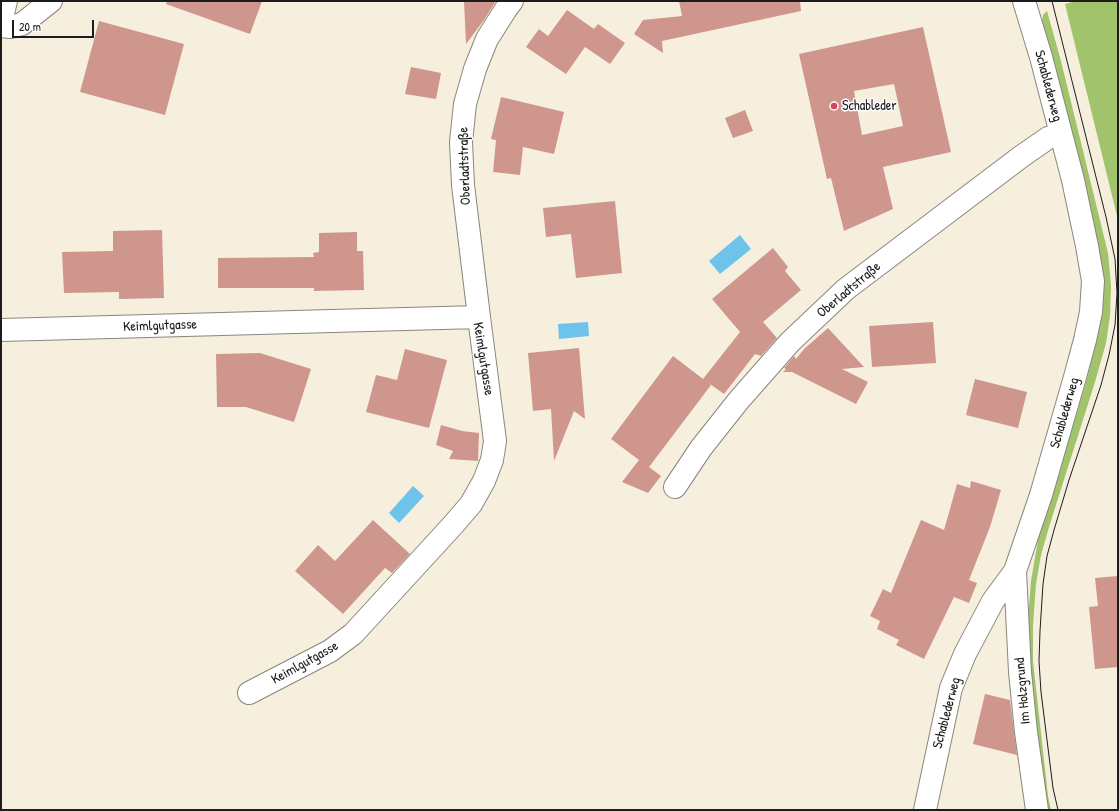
<!DOCTYPE html>
<meta charset="utf-8">
<style>
body{margin:0}
#map{position:relative;width:1119px;height:811px;overflow:hidden;background:#f6efde;font-family:"Patrick Hand",sans-serif}
canvas{display:block}
.frame{position:absolute;inset:0;border:2px solid #1c1c1c;pointer-events:none}
.scale{position:absolute;left:12px;top:20px;width:82px;height:18px;box-sizing:border-box;border:2px solid #1c1c1c;border-top:0;padding-left:5px;font-size:12px;line-height:14px;white-space:nowrap;color:#1c1c1c;-webkit-text-stroke:3px #fff;paint-order:stroke}
</style>
<div id="map">
<canvas width="1119" height="811"></canvas>
<div class="frame"></div>
<div class="scale">20 m</div>
</div>
<script>
const context = document.querySelector('canvas').getContext('2d');
context.lineJoin = 'round';
function fill(path, color) {
  context.fillStyle = color;
  context.fill(path, 'evenodd');
}
function trace(path, color, width, dash) {
  context.strokeStyle = color;
  context.lineWidth = width;
  context.lineCap = dash ? 'butt' : 'round';
  context.setLineDash(dash || []);
  context.stroke(path);
}
function write(font, color, halo, rows, align = 'center') {
  context.font = font + ' "Patrick Hand",sans-serif';
  context.lineWidth = 3;
  context.setLineDash([]);
  context.textBaseline = 'middle';
  context.strokeStyle = halo;
  context.fillStyle = color;
  for (const [text, x, y, turn = 0] of rows) {
    context.save();
    context.translate(x, y);
    context.rotate((+turn || 0) * Math.PI / 180);
    context.textAlign = isNaN(turn) ? turn : align;
    if (halo) context.strokeText(text, 0, 0);
    context.fillText(text, 0, 0);
    context.restore();
  }
}
fill(new Path2D(`
 M 1076,1 L 1118,1 L 1118,220 L 1065,4 Z
 M 1047,11 L 1061,61 L 1108,253 L 1111,285 L 1110,316 L 1106,343 L 1095,382 L 1049,527 L 1041,555 L 1036,584 L 1033,625 L 1033,661 L 1048,796 L 1051,810 L 1045,810 L 1026,644 L 1031,581 L 1038,540 L 1085,386 L 1097,339 L 1101,321 L 1101,278 L 1087,204 L 1060,87 L 1042,22 L 1043,15 Z`), '#a0c36c');
fill(new Path2D(`
 M 740,235 L 751,249 L 720,274 L 709,261 Z
 M 588,322 L 589,336 L 559,339 L 558,324 Z
 M 413,486 L 424,496 L 399,523 L 389,513 Z`), '#6ec3ea');
fill(new Path2D(`
 M 167,1 L 262,1 L 250,34 L 166,4 Z
 M 464,1 L 496,1 L 484,20 L 466,44 Z
 M 679,1 L 800,1 L 801,11 L 662,41 L 663,53 L 634,34 L 643,20 L 682,16 Z
 M 567,10 L 594,29 L 598,24 L 625,43 L 610,64 L 585,47 L 566,74 L 526,47 L 539,29 L 548,36 Z
 M 99,21 L 184,44 L 165,115 L 80,92 Z
 M 923,27 L 951,152 L 883,167 L 893,209 L 844,231 L 831,178 L 827,179 L 799,54 ZM 894,84 L 903,126 L 862,135 L 854,91 Z
 M 411,67 L 441,73 L 436,99 L 405,94 Z
 M 501,97 L 564,112 L 554,154 L 523,147 L 520,175 L 493,172 L 496,140 L 491,139 Z
 M 745,110 L 753,131 L 733,138 L 725,118 Z
 M 615,201 L 622,273 L 576,278 L 571,234 L 546,237 L 543,208 Z
 M 162,230 L 164,298 L 119,299 L 119,292 L 64,293 L 62,252 L 113,251 L 113,231 Z
 M 357,232 L 357,251 L 363,251 L 364,290 L 314,291 L 314,288 L 218,288 L 218,258 L 314,257 L 313,253 L 319,252 L 319,233 Z
 M 773,248 L 788,267 L 785,271 L 801,290 L 763,322 L 777,338 L 761,356 L 755,354 L 724,394 L 703,379 L 740,332 L 712,299 Z
 M 933,322 L 936,363 L 872,367 L 869,326 Z
 M 828,328 L 864,367 L 842,369 L 868,382 L 856,404 L 792,372 L 783,372 L 786,369 L 784,368 L 794,356 L 796,359 L 804,349 Z
 M 579,348 L 585,419 L 574,411 L 554,461 L 551,409 L 533,411 L 528,353 Z
 M 405,349 L 447,360 L 429,428 L 366,412 L 376,375 L 397,380 Z
 M 260,353 L 311,369 L 294,422 L 246,407 L 217,407 L 216,354 Z
 M 673,356 L 711,385 L 649,467 L 661,476 L 648,493 L 622,482 L 639,460 L 611,439 Z
 M 975,379 L 1027,392 L 1018,428 L 966,415 Z
 M 441,425 L 462,431 L 479,433 L 478,461 L 449,459 L 453,451 L 436,445 Z
 M 971,481 L 1001,490 L 990,527 L 969,580 L 977,583 L 969,603 L 954,597 L 924,659 L 896,645 L 899,640 L 877,629 L 880,621 L 870,616 L 883,589 L 891,593 L 921,520 L 944,530 L 957,484 L 970,488 Z
 M 373,520 L 410,554 L 392,573 L 385,568 L 343,614 L 295,571 L 318,545 L 335,561 Z
 M 1118,576 L 1118,667 L 1095,669 L 1089,607 L 1098,606 L 1095,578 Z
 M 985,694 L 1010,700 L 1017,755 L 973,744 Z`), '#cf968d');
const minor = new Path2D(`
 M 1,22 L 6,1
 M 1,26 L 10,27 L 22,24 L 51,1
 M 479,317 L 463,185 L 461,142 L 465,104 L 475,69 L 487,39 L 506,9 L 512,1
 M 1,330 L 479,317 L 495,441 L 492,460 L 484,481 L 471,504 L 453,525 L 353,634 L 330,651 L 249,693
 M 675,487 L 701,448 L 739,400 L 790,342 L 846,289 L 1022,156 L 1048,138 L 1061,134
 M 1015,571 L 1020,672 L 1026,732 L 1037,810
 M 925,810 L 951,688 L 965,654 L 993,601 L 1015,571 L 1041,495 L 1075,377 L 1085,340 L 1091,312 L 1093,281 L 1087,246 L 1073,180 L 1041,57 L 1024,1`);
trace(minor, '#89867d', 24);
trace(minor, '#fff', 22);
trace(new Path2D(`
 M 1052,1 L 1106,217 L 1115,259 L 1117,293 L 1115,325 L 1109,355 L 1101,385 L 1069,480 L 1054,530 L 1047,556 L 1043,584 L 1040,631 L 1039,661 L 1041,692 L 1053,788 L 1058,810`), '#1c1c1c', 1);
for (const [x, y, r, color] of [
 [834,106,4,"#d1495b"]
]) {
  const dot = new Path2D();
  dot.arc(x, y, r, 0, 2 * Math.PI);
  context.fillStyle = color;
  context.fill(dot);
  trace(dot, '#fff', 1.5);
}
write('14px', '#1c1c1c', '#fff', [
 ["Schablederweg",1048,86,75],
 ["Oberladtstraße",465,166,-92],
 ["Oberladtstraße",849,290,-40],
 ["Keimlgutgasse",160,326,-2],
 ["Keimlgutgasse",483,359,81],
 ["Schablederweg",1065,413,-74],
 ["Keimlgutgasse",305,663,-29],
 ["Im Holzgrund",1023,691,-95],
 ["Schablederweg",947,713,-75]
]);
write('14px', '#1c1c1c', '#fff', [
 ["Schableder",842,106]
], 'left');
</script>
